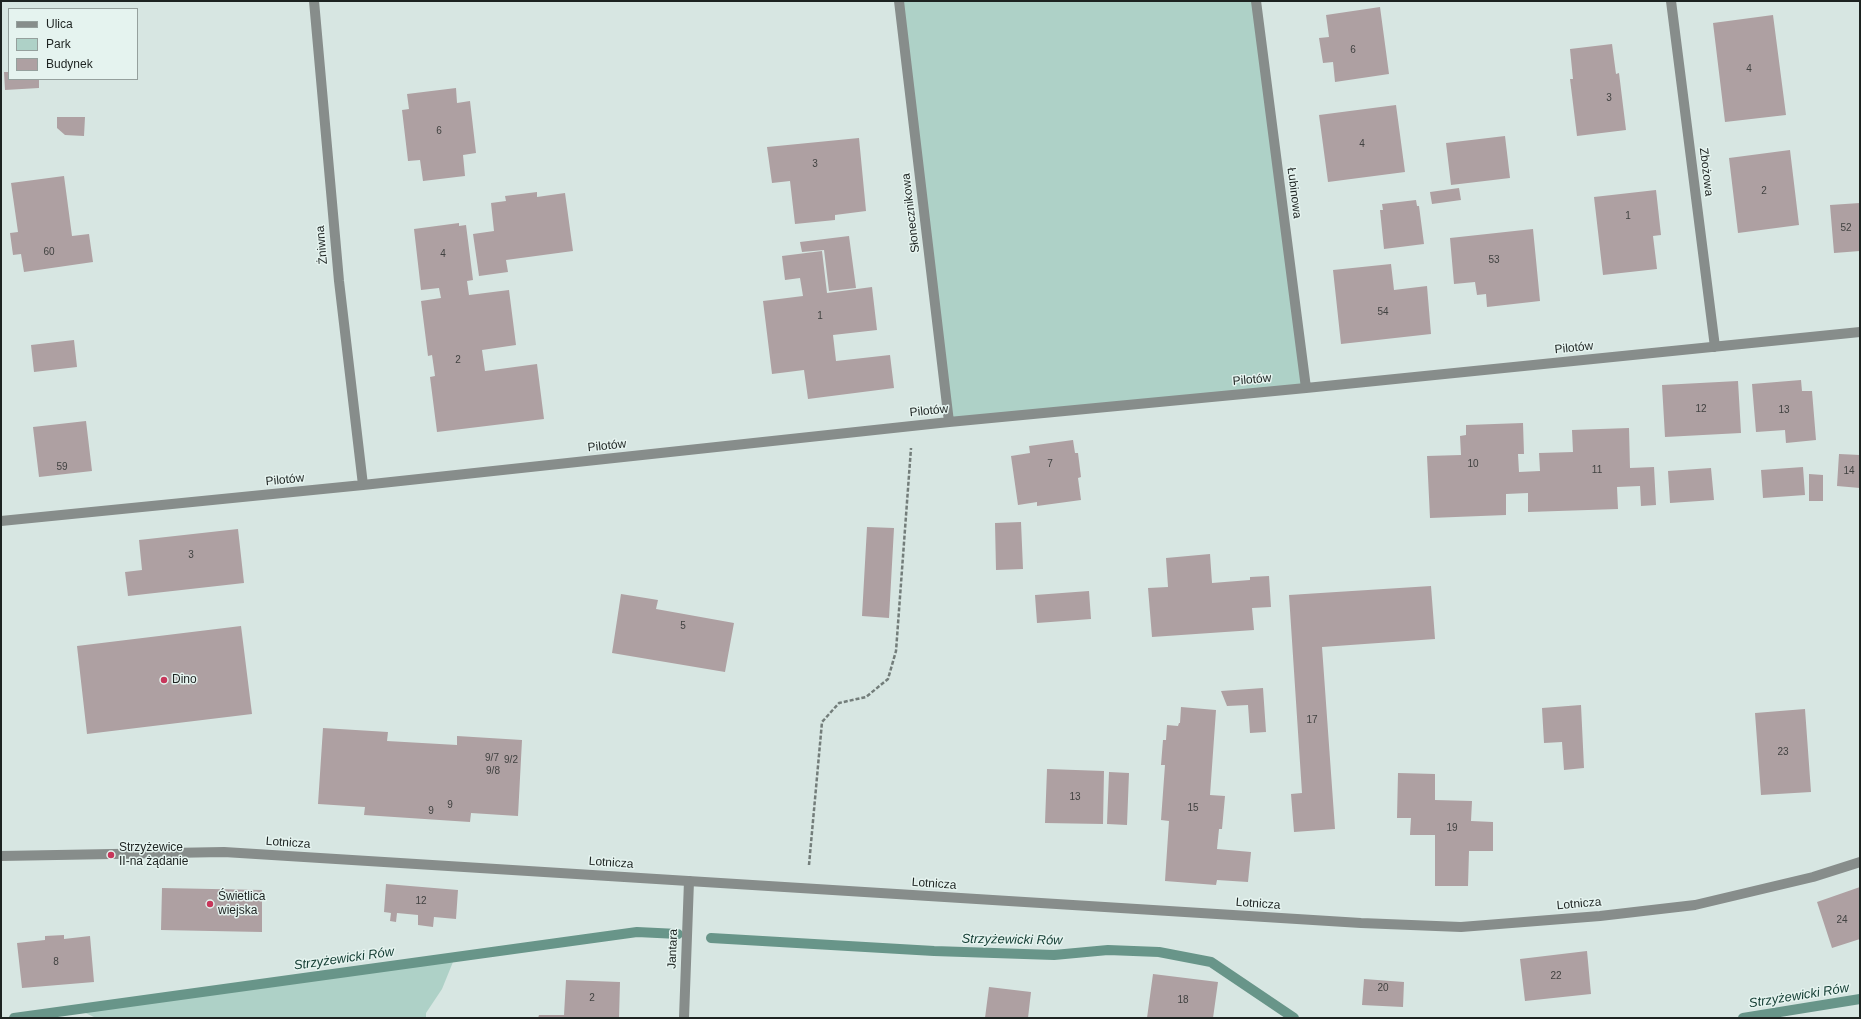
<!DOCTYPE html>
<meta charset="utf-8">
<style>
body{margin:0}
#map{position:relative;width:1861px;height:1019px;overflow:hidden;background:#d7e6e2;font-family:Arial,sans-serif}
canvas{display:block}
.frame{position:absolute;inset:0;border:2px solid #1d2321;pointer-events:none}
.legend{position:absolute;left:8px;top:8px;width:130px;height:72px;box-sizing:border-box;background:#e5f3ef;border:1px solid #95a09d;margin:0;padding:5px 7px;list-style:none;font-size:12px;color:#1d2321}
.legend li{display:flex;align-items:center;gap:8px;height:20px}
.legend b{width:20px;border:1px solid #95a09d}
</style>
<div id="map">
<canvas width="1861" height="1019"></canvas>
<div class="frame"></div>
<ul class="legend">
<li><b style="height:5px;background:#878d8b"></b>Ulica</li>
<li><b style="height:11px;background:#aed1c7"></b>Park</li>
<li><b style="height:11px;background:#aea0a2"></b>Budynek</li>
</ul>
</div>
<script>
const context = document.querySelector('canvas').getContext('2d');
context.lineJoin = 'round';
function fill(path, color) {
  context.fillStyle = color;
  context.fill(path, 'evenodd');
}
function trace(path, color, width, dash) {
  context.strokeStyle = color;
  context.lineWidth = width;
  context.lineCap = dash ? 'butt' : 'round';
  context.setLineDash(dash || []);
  context.stroke(path);
}
function write(font, color, halo, rows, align = 'center') {
  context.font = font + ' Arial,sans-serif';
  context.lineWidth = 3;
  context.setLineDash([]);
  context.textBaseline = 'middle';
  context.strokeStyle = halo;
  context.fillStyle = color;
  for (const [text, x, y, turn = 0] of rows) {
    context.save();
    context.translate(x, y);
    context.rotate((+turn || 0) * Math.PI / 180);
    context.textAlign = isNaN(turn) ? turn : align;
    if (halo) context.strokeText(text, 0, 0);
    context.fillText(text, 0, 0);
    context.restore();
  }
}
fill(new Path2D(`
 M 899,1 L 1256,1 L 1306,388 L 949,422 Z
 M 455,957 L 442,989 L 426,1013 L 426,1018 L 96,1018 L 77,1009 Z`), '#aed1c7');
trace(new Path2D(`
 M 711,938 L 934,951 L 1054,955 L 1108,950 L 1159,952 L 1211,962 L 1294,1018
 M 14,1018 L 637,932 L 678,934
 M 1743,1018 L 1860,999`), '#689589', 10);
fill(new Path2D(`
 M 1380,7 L 1389,74 L 1335,82 L 1333,62 L 1323,63 L 1319,38 L 1329,37 L 1326,15 Z
 M 1773,15 L 1786,115 L 1725,122 L 1713,23 Z
 M 1612,44 L 1616,74 L 1619,73 L 1626,130 L 1577,136 L 1570,79 L 1573,79 L 1570,49 Z
 M 4,72 L 9,72 L 9,79 L 39,79 L 39,88 L 5,90 Z
 M 456,88 L 457,103 L 470,101 L 476,153 L 463,155 L 465,176 L 423,181 L 420,160 L 408,161 L 402,110 L 409,109 L 407,94 Z
 M 1396,105 L 1405,172 L 1328,182 L 1319,115 Z
 M 57,117 L 85,117 L 84,136 L 65,135 L 57,128 Z
 M 1505,136 L 1510,178 L 1451,185 L 1446,143 Z
 M 859,138 L 866,211 L 835,215 L 835,220 L 795,224 L 790,181 L 772,183 L 767,147 Z
 M 1790,150 L 1799,225 L 1738,233 L 1729,158 Z
 M 64,176 L 72,236 L 89,234 L 93,262 L 24,272 L 21,254 L 13,255 L 10,233 L 18,232 L 11,183 Z
 M 1459,188 L 1461,200 L 1432,204 L 1430,192 Z
 M 1656,190 L 1661,235 L 1653,236 L 1657,269 L 1603,275 L 1594,197 Z
 M 537,192 L 537,197 L 565,193 L 573,251 L 506,260 L 508,272 L 479,276 L 473,234 L 494,231 L 491,203 L 506,201 L 505,196 Z
 M 1416,200 L 1417,206 L 1419,206 L 1424,244 L 1384,249 L 1380,210 L 1383,210 L 1382,204 Z
 M 1860,203 L 1860,251 L 1834,253 L 1830,205 Z
 M 459,223 L 459,226 L 466,225 L 473,280 L 467,281 L 469,295 L 509,290 L 516,345 L 482,350 L 485,371 L 537,364 L 544,419 L 437,432 L 430,377 L 435,376 L 432,355 L 428,356 L 421,301 L 441,298 L 439,288 L 421,290 L 414,229 Z
 M 1533,229 L 1540,301 L 1487,307 L 1486,294 L 1477,295 L 1475,282 L 1454,284 L 1450,238 Z
 M 849,236 L 856,288 L 829,291 L 824,250 L 802,252 L 800,242 Z
 M 822,251 L 827,293 L 872,287 L 877,330 L 833,335 L 836,361 L 890,355 L 894,388 L 808,399 L 804,370 L 772,374 L 763,301 L 803,296 L 800,278 L 785,280 L 782,256 Z
 M 1391,264 L 1394,290 L 1427,286 L 1431,334 L 1341,344 L 1333,270 Z
 M 74,340 L 77,367 L 34,372 L 31,345 Z
 M 1801,380 L 1802,391 L 1812,391 L 1816,440 L 1786,443 L 1785,430 L 1756,432 L 1752,384 Z
 M 1738,381 L 1741,433 L 1665,437 L 1662,385 Z
 M 86,421 L 92,471 L 39,477 L 33,427 Z
 M 1523,423 L 1524,454 L 1518,454 L 1519,472 L 1540,471 L 1539,453 L 1573,452 L 1572,430 L 1629,428 L 1630,468 L 1654,467 L 1656,505 L 1641,506 L 1640,486 L 1617,487 L 1618,509 L 1528,512 L 1528,493 L 1506,494 L 1506,515 L 1430,518 L 1427,456 L 1461,455 L 1460,436 L 1466,435 L 1466,425 Z
 M 1073,440 L 1075,453 L 1078,453 L 1081,477 L 1078,478 L 1081,500 L 1037,506 L 1037,502 L 1018,505 L 1011,456 L 1030,453 L 1029,446 Z
 M 1839,454 L 1860,455 L 1860,488 L 1837,486 Z
 M 1803,467 L 1805,495 L 1763,498 L 1761,470 Z
 M 1711,468 L 1714,500 L 1670,503 L 1668,471 Z
 M 1809,474 L 1823,475 L 1823,501 L 1809,501 Z
 M 1021,522 L 1023,569 L 996,570 L 995,523 Z
 M 867,527 L 894,528 L 889,618 L 862,616 Z
 M 238,529 L 244,583 L 128,596 L 125,572 L 142,570 L 139,540 Z
 M 1210,554 L 1212,583 L 1250,580 L 1250,577 L 1269,576 L 1271,607 L 1252,608 L 1254,630 L 1152,637 L 1148,588 L 1168,587 L 1166,558 Z
 M 1431,586 L 1435,639 L 1322,647 L 1335,829 L 1294,832 L 1291,794 L 1302,793 L 1289,595 Z
 M 1089,591 L 1091,619 L 1037,623 L 1035,595 Z
 M 621,594 L 658,600 L 656,609 L 734,623 L 725,672 L 612,653 Z
 M 241,626 L 252,714 L 87,734 L 77,646 Z
 M 1263,688 L 1266,732 L 1250,733 L 1248,705 L 1227,706 L 1221,691 Z
 M 1581,705 L 1584,768 L 1564,770 L 1562,742 L 1544,743 L 1542,708 Z
 M 1181,707 L 1216,710 L 1210,795 L 1225,796 L 1222,829 L 1219,829 L 1217,849 L 1251,852 L 1248,882 L 1217,880 L 1216,885 L 1165,881 L 1169,821 L 1161,820 L 1165,765 L 1161,765 L 1163,740 L 1166,740 L 1167,725 L 1178,726 L 1179,723 L 1180,723 Z
 M 1805,709 L 1811,792 L 1761,795 L 1755,713 Z
 M 323,728 L 388,732 L 387,741 L 457,745 L 457,736 L 522,740 L 518,816 L 471,813 L 470,822 L 364,815 L 365,807 L 318,804 Z
 M 1047,769 L 1104,771 L 1103,824 L 1045,823 Z
 M 1109,772 L 1129,773 L 1127,825 L 1107,824 Z
 M 1398,773 L 1435,774 L 1435,800 L 1472,801 L 1471,821 L 1493,822 L 1493,851 L 1469,851 L 1468,886 L 1435,886 L 1435,835 L 1410,835 L 1411,818 L 1397,818 Z
 M 386,884 L 458,890 L 456,919 L 434,917 L 433,927 L 418,925 L 418,915 L 397,913 L 396,922 L 390,921 L 391,913 L 384,912 Z
 M 1860,887 L 1860,939 L 1832,948 L 1817,902 Z
 M 162,888 L 262,890 L 262,932 L 161,930 Z
 M 64,935 L 64,939 L 90,936 L 94,982 L 22,988 L 17,943 L 45,940 L 45,936 Z
 M 1587,951 L 1591,994 L 1525,1001 L 1520,959 Z
 M 1153,974 L 1218,982 L 1213,1018 L 1147,1018 Z
 M 1364,979 L 1404,982 L 1403,1007 L 1362,1005 Z
 M 566,980 L 620,982 L 619,1018 L 538,1018 L 539,1015 L 564,1015 Z
 M 989,987 L 1031,992 L 1028,1018 L 985,1018 Z`), '#aea0a2');
trace(new Path2D(`
 M 809,865 L 822,722 L 839,703 L 866,697 L 888,679 L 896,651 L 911,448`), '#737d7a', 2.5, [4, 2]);
trace(new Path2D(`
 M 314,1 L 339,281 L 363,485
 M 899,1 L 949,422
 M 1256,1 L 1306,388
 M 1671,1 L 1715,347
 M 1,521 L 363,485 L 949,422 L 1306,388 L 1860,332
 M 684,1018 L 689,881`), '#878d8b', 10);
trace(new Path2D(`
 M 1,856 L 224,852 L 1361,923 L 1461,927 L 1600,916 L 1695,905 L 1813,877 L 1860,862`), '#878d8b', 10);
for (const [x, y, r, color] of [
 [164,680,4,"#c7375b"],
 [111,855,4,"#c7375b"],
 [210,904,4,"#c7375b"]
]) {
  const dot = new Path2D();
  dot.arc(x, y, r, 0, 2 * Math.PI);
  context.fillStyle = color;
  context.fill(dot);
  trace(dot, '#e5f3ef', 1.5);
}
write('10px', '#414241', null, [
 ["6",1353,50],
 ["4",1749,69],
 ["3",1609,98],
 ["6",439,131],
 ["4",1362,144],
 ["3",815,164],
 ["2",1764,191],
 ["1",1628,216],
 ["52",1846,228],
 ["60",49,252],
 ["4",443,254],
 ["53",1494,260],
 ["54",1383,312],
 ["1",820,316],
 ["2",458,360],
 ["12",1701,409],
 ["13",1784,410],
 ["7",1050,464],
 ["10",1473,464],
 ["59",62,467],
 ["11",1597,470],
 ["14",1849,471],
 ["3",191,555],
 ["5",683,626],
 ["17",1312,720],
 ["23",1783,752],
 ["9/7",492,758],
 ["9/2",511,760],
 ["9/8",493,771],
 ["13",1075,797],
 ["9",450,805],
 ["15",1193,808],
 ["9",431,811],
 ["19",1452,828],
 ["12",421,901],
 ["24",1842,920],
 ["8",56,962],
 ["22",1556,976],
 ["20",1383,988],
 ["2",592,998],
 ["18",1183,1000]
]);
write('12px', '#1d2321', '#e5f3ef', [
 ["Zbożowa",1706,172,83],
 ["Łubinowa",1294,193,83],
 ["Słonecznikowa",911,213,-97],
 ["Żniwna",322,245,-95],
 ["Pilotów",1574,348,-6],
 ["Pilotów",1252,380,-5],
 ["Pilotów",929,411,-6],
 ["Pilotów",607,446,-6],
 ["Pilotów",285,480,-6],
 ["Lotnicza",288,843,4],
 ["Lotnicza",611,863,4],
 ["Lotnicza",934,884,4],
 ["Lotnicza",1258,904,4],
 ["Lotnicza",1579,904,-5],
 ["Jantara",673,949,-88]
]);
write('12px', '#1d2321', '#e5f3ef', [
 ["Dino",172,680],
 ["Strzyżewice",119,848],
 ["II-na żądanie",119,862],
 ["Świetlica",218,897],
 ["wiejska",218,911]
], 'left');
write('italic 13px', '#123c32', '#e5f3ef', [
 ["Strzyżewicki Rów",1012,940,1],
 ["Strzyżewicki Rów",344,959,-8],
 ["Strzyżewicki Rów",1799,996,-9]
]);
</script>
